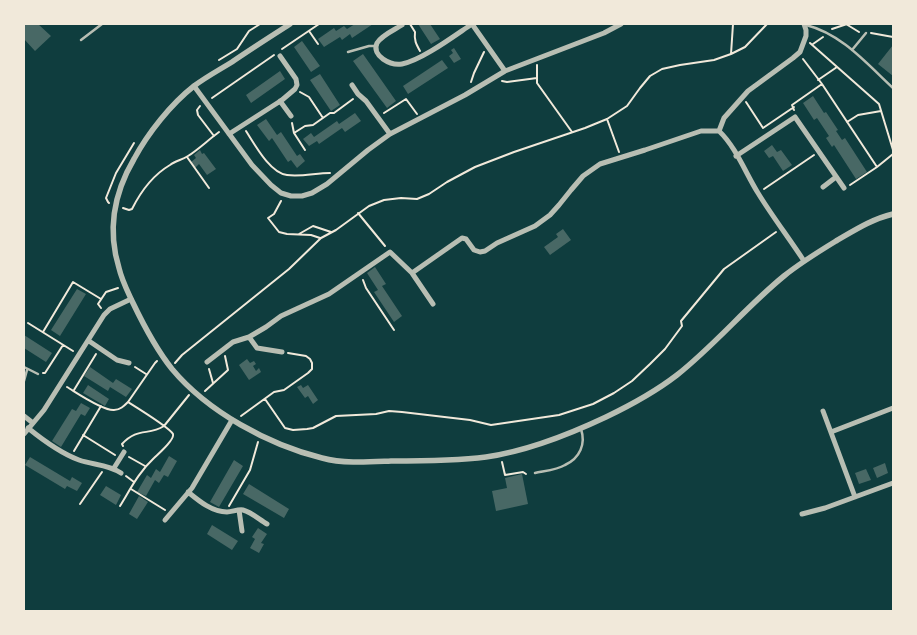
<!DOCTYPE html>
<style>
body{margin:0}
#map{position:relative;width:917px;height:635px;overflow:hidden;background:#0f3d3e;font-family:Manrope,sans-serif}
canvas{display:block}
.frame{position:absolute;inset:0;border:25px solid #f1e9da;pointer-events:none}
</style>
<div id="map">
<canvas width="917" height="635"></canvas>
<div class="frame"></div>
</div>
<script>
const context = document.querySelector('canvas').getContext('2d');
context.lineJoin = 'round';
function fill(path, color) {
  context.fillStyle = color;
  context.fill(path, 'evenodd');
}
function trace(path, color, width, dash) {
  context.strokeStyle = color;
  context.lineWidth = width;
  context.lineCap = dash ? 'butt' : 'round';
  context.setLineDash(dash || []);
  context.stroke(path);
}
fill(new Path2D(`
 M 24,24 L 38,24 L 51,36 L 35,51 L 24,39 Z
 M 355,24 L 373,24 L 352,38 L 350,34 L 342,40 L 340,37 L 324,47 L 318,39 L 334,28 L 336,31 L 344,26 L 347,29 Z
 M 418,24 L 430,24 L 440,39 L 431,44 Z
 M 302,41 L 320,66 L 311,72 L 294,47 Z
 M 893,45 L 893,76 L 878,64 Z
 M 454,48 L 461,59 L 454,63 L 449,56 L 453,53 L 451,50 Z
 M 363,54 L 396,101 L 387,108 L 353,61 Z
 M 442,60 L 448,68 L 408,94 L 403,86 Z
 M 280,71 L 285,79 L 251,103 L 246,95 Z
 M 320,74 L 340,105 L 331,111 L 310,80 Z
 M 813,96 L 824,113 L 826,112 L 838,130 L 836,131 L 842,140 L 845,138 L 867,172 L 856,179 L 834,145 L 832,147 L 826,138 L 829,136 L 817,118 L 814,120 L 803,103 Z
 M 355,113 L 361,121 L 345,132 L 342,128 L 319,144 L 317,141 L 309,146 L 303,139 L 311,133 L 314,137 L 337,121 L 339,124 Z
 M 266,119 L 277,135 L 281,132 L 297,156 L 300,154 L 305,161 L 297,168 L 291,160 L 288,162 L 272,138 L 269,141 L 257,125 Z
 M 772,145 L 777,152 L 781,150 L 792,165 L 783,171 L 773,156 L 769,158 L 764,151 Z
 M 200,150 L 202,154 L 204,153 L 216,169 L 207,175 L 199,164 L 195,168 L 191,162 L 196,158 L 194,155 Z
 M 563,229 L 571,240 L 550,255 L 544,247 L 558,237 L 556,234 Z
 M 375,267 L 386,284 L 382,286 L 402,316 L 394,322 L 374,292 L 378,290 L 367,273 Z
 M 77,289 L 86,294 L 60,336 L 51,330 Z
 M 24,335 L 52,353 L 46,362 L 24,348 Z
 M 247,359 L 250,363 L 254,361 L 256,364 L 253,366 L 256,371 L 259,368 L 261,372 L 249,380 L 239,365 Z
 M 90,367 L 113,383 L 116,379 L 132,389 L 126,397 L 110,387 L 108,391 L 84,376 Z
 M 88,385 L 109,399 L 105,406 L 83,393 Z
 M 301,385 L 303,388 L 308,385 L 318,400 L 313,404 L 308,396 L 305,398 L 297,387 Z
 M 81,403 L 90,408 L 85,416 L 81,414 L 61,447 L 52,441 L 72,409 L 76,411 Z
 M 169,456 L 177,461 L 168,477 L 164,475 L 159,483 L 155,480 L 146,496 L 137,492 L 147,475 L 151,478 L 156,469 L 160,472 Z
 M 30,457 L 70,481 L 72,477 L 82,483 L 77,491 L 67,486 L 65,489 L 25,465 Z
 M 234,460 L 243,466 L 219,507 L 210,502 Z
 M 885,463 L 888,473 L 877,478 L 873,468 Z
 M 866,469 L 871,480 L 859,484 L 855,473 Z
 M 522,474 L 528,504 L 496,511 L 492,491 L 507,488 L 505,478 Z
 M 249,484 L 289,509 L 284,518 L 243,494 Z
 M 106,486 L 121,495 L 116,505 L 100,495 Z
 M 139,496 L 148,502 L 137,519 L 129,514 Z
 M 212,525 L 238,541 L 232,550 L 207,534 Z
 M 258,528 L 267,534 L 261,543 L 264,544 L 259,553 L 250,548 L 255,539 L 252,537 Z`), '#486865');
trace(new Path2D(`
 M 410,24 L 415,32 C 414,40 416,44 420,51
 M 846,24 L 859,32
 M 832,29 L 847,24
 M 309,31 L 318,44
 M 871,33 L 893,37
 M 810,43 L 879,104 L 893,150
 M 813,44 L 823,37
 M 282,49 L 319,24
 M 731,54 L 733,24
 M 219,60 L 237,49 L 249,31 L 260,24
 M 537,65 L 537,83 L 572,132
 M 818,80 L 837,67
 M 502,81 L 507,82 L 537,78
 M 471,82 L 474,73 L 484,52
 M 822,84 L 877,167
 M 300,92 L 309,97 L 323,118
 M 212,98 L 274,55
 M 746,102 L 763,128 L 794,107
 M 200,106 L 197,110 L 198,115 L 214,136
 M 794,110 L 792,105 L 822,84 L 803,59
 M 384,113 L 406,99 L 417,114
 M 607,119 L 619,152
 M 847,122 L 858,115 L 881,111
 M 292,123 L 294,133 L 305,150
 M 246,131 C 255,145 270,173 287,175 C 301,177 316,173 330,173
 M 294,133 L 305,126 L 313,125 L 330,113 L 334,113 L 353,99
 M 187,157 L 209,188
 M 850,185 L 877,167 L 893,154
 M 764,189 L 814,155
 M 281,201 L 274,214 L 268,218 L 279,232 L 287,234 L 311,235 L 320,238
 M 109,203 L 108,202 L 106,198 L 116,173 L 134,143
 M 123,208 L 129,210 L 132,209 C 141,191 153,175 170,165 C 175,161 182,160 188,156 C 199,149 208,140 219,132
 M 358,213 L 385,246
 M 299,234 L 313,226 L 331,232
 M 363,280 L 366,288 L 394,330
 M 101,308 L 98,304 L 106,292 L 118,288
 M 28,323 L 73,351
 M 43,332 L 73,282 L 101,299
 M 175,363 L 182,355 L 289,269 L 321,238 L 336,230 L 369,206 L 384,200 L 401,198 L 417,199 L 429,194 L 447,182 L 475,167 L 514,152 L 585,128 L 607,119 L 627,106 L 640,88 L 650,76 L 662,69 L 680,65 L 714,60 L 731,54 L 745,47 L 767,24
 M 135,367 L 146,374
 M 209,369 L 213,383
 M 43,373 L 45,373 L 63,345
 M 67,387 C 77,393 103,411 114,410 C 120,410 124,406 128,402 L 155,363 L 157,361
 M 74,390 L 96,354
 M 205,391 L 228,370 L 225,356
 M 265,399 L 285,428 L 293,430 L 307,429 L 313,428 L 336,416 L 376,414 L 389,411 L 402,412 L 470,420 L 491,425 L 559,415 L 593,404 L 614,393 L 632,381 L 650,364 L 665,349 L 682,326 L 681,321 L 724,269 L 776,232
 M 241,416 L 274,392 L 284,390 L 308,373 L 312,369 L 312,363 L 310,359 L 306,356 L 288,353
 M 83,435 L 115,455
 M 123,446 L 122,444 C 138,427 148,436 164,426 L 189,395
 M 74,451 L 101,406
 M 129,457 L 145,466
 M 502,462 L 505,475 L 523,472 L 526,474
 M 126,476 L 134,482
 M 131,489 L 165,510
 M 80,504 L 102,472
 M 120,506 C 131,488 139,472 154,458 C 158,454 175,440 173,434 C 170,428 136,407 128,402
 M 229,506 L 250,470 L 258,442`), '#f1e9da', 2);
trace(new Path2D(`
 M 806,25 C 842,34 867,64 893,88
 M 81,40 L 102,24
 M 852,50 L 866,33
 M 348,52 L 369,46 L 376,46
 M 24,367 L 38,374
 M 24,381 L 27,370
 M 535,473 C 544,471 557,470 565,465 C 580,458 586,444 581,429`), '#b8beb3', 2.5);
trace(new Path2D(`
 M 472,24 L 505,71
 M 804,24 L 806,30 L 806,36 L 800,52 L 793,58 L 748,91 L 724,118 L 719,131 C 736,147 746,174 758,193 C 772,216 789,238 804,261
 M 402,25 C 394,30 382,35 377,43 C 371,56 391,66 402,64 C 422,60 454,36 472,24
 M 352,85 L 358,94 L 366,101 L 390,134
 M 194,86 L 252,165 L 271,185 L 281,193 L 291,196 L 302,196 L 312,193 L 327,184 L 368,150 L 390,134 L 465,95 L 505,71 L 604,33 L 621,24
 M 280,101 L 291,116
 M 229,134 L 282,100 L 295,89 L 297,85 L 296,79 L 280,56
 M 736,156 L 795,117 L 844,188
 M 823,187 L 836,177
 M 412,273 L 433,304
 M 249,337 L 257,348 L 282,352
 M 89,341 L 117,360 L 129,363
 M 207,362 L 233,342 L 249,337 L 266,327 L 281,316 L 329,294 L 390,252 L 412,273 L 462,238 L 466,239 L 474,250 L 480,252 L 485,251 L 497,243 L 535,226 L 550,215 L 559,205 L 571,190 L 583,176 L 600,164 L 645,150 L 701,131 L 719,131
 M 823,411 L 855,497
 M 24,416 L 33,423
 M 28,428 C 44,441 60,453 79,460 C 93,465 108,464 121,473
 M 831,432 L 893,408
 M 24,434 L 44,410 L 104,315 L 110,309 L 131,299
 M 114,468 L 124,452
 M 188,492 C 199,501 212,512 227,512 C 232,512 238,509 243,510 C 251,512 260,520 267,524
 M 239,510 L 242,531
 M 802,514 L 825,508 L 893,483
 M 165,520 L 192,488 L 232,420`), '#b8beb3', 5);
trace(new Path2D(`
 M 290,24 C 270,37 251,49 232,62 C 219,70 206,77 194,86 C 171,104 148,133 134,159 C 114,193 107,229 119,268 C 122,281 128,292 133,303 C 144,326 156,349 172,369 C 208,412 269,445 322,458 C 344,464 369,462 391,461 C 423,461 455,461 486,457 C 528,451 568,435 606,417 C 631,405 655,392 677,375 C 715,345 746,307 784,276 C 800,263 818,252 836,241 C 855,230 872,219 893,214`), '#b8beb3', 5.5);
</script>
